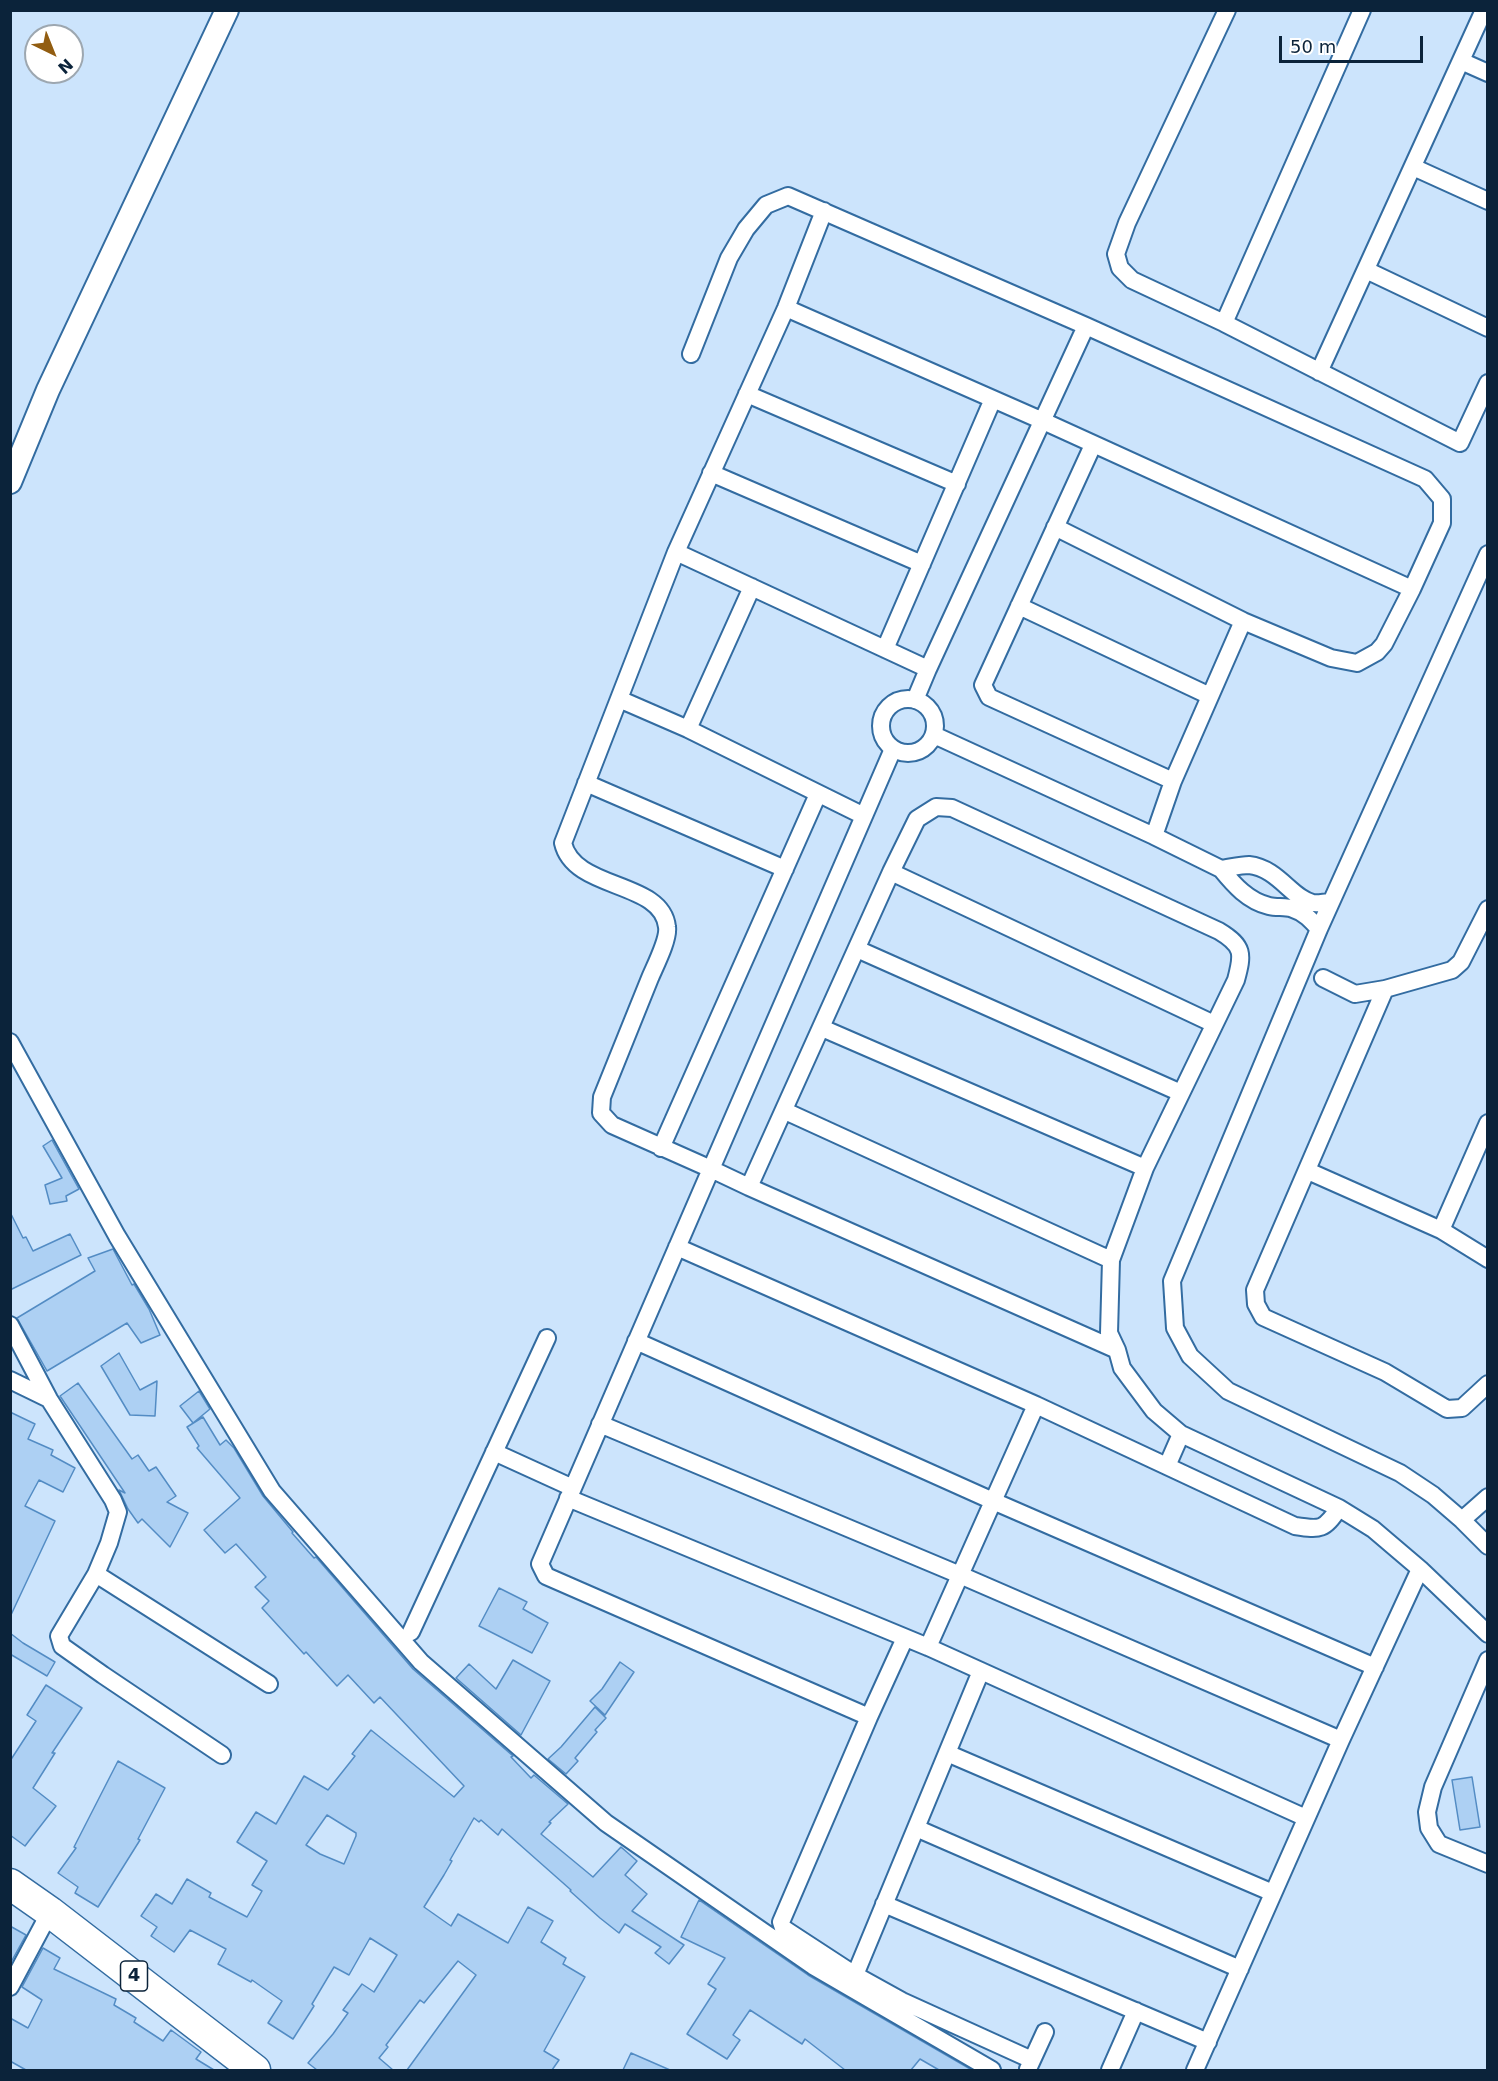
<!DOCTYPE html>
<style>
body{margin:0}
#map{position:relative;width:1498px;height:2081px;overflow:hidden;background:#cce4fc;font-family:"DejaVu Sans",sans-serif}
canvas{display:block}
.frame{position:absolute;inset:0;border:12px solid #0b233a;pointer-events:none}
.north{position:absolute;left:24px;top:24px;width:60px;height:60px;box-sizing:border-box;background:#fff;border:2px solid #9da7b0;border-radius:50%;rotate:137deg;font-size:16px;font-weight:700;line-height:24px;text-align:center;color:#0b233a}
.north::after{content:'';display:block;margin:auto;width:21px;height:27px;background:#925d11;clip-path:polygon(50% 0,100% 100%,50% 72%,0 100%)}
.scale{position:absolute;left:1279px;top:36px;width:144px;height:27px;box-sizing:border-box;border:3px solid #0b233a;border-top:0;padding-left:8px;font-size:18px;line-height:21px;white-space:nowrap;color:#0b233a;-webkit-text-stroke:4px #fff;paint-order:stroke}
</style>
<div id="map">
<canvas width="1498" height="2081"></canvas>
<div class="frame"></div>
<div class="north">N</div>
<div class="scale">50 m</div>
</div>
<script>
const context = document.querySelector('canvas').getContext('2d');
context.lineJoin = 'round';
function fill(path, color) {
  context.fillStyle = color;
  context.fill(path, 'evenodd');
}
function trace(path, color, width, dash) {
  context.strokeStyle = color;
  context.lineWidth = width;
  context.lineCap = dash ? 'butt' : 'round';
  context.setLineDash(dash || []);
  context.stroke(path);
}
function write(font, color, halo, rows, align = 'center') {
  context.font = font + ' "DejaVu Sans",sans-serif';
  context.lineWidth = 4.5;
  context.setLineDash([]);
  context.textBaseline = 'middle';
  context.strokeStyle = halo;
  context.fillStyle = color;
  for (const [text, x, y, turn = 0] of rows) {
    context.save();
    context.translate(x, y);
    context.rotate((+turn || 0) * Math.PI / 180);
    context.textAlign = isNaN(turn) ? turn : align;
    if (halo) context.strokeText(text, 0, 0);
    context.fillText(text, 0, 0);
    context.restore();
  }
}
const building = new Path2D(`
 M 52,1140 L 79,1189 L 66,1196 L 67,1201 L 50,1204 L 45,1185 L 62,1178 L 43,1146 Z
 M 10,1212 L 23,1238 L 26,1237 L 33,1251 L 70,1234 L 81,1255 L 10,1290 Z
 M 113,1249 L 132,1285 L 134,1284 L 149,1309 L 160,1335 L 141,1343 L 127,1323 L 47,1371 L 17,1318 L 95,1271 L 88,1258 Z
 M 119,1353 L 140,1390 L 157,1381 L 155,1416 L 130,1415 L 101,1366 Z
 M 78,1383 L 132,1459 L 138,1455 L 149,1471 L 156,1467 L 176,1496 L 167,1502 L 188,1513 L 170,1547 L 142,1519 L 138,1523 L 128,1509 L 119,1490 L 125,1493 L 60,1396 Z
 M 199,1391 L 210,1409 L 193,1423 L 180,1406 Z
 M 10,1412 L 35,1424 L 28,1439 L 53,1450 L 51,1455 L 75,1468 L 63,1492 L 39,1480 L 25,1506 L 55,1521 L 10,1617 Z
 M 203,1417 L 220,1445 L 226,1440 L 234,1448 L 263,1496 L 293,1532 L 292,1533 L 314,1558 L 316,1557 L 413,1669 L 513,1756 L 511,1757 L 531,1778 L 534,1775 L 568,1804 L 549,1822 L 551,1823 L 541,1834 L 593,1877 L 621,1847 L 637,1861 L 625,1875 L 647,1894 L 632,1911 L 684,1945 L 669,1964 L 655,1953 L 661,1947 L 625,1924 L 619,1933 L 600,1918 L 570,1891 L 571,1890 L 502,1829 L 498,1835 L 481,1820 L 479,1822 L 474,1818 L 450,1860 L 452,1861 L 444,1875 L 424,1907 L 451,1926 L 458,1914 L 508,1943 L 528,1907 L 553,1921 L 541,1942 L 566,1958 L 563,1964 L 585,1977 L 544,2051 L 559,2060 L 552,2070 L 407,2070 L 476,1975 L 458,1961 L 424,2003 L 420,2000 L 386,2045 L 388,2047 L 379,2058 L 393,2070 L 317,2070 L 308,2063 L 333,2034 L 348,2013 L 343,2010 L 362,1984 L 374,1992 L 397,1955 L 370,1938 L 349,1975 L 334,1967 L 312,2004 L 314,2006 L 293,2039 L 268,2023 L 282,2001 L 252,1980 L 251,1982 L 218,1964 L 226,1949 L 190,1930 L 174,1952 L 151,1936 L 157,1927 L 141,1916 L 156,1894 L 172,1904 L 187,1879 L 211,1893 L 209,1897 L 247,1917 L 262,1891 L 252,1885 L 267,1861 L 237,1842 L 256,1812 L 276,1824 L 304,1776 L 328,1790 L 355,1756 L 352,1754 L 371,1730 L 454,1797 L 464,1786 L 380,1697 L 374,1703 L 348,1675 L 337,1686 L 306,1652 L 304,1654 L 262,1608 L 269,1601 L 255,1587 L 266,1577 L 236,1544 L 225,1553 L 204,1530 L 240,1498 L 197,1448 L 199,1446 L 187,1427 ZM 327,1815 L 356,1833 L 356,1836 L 344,1864 L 320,1854 L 306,1845 Z
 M 499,1588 L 527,1602 L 523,1609 L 548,1623 L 532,1653 L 479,1626 Z
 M 10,1633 L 23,1643 L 55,1662 L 47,1676 L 10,1654 Z
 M 513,1660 L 550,1681 L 521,1735 L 456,1678 L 469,1664 L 496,1689 Z
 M 620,1662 L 634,1672 L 605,1715 L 590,1701 L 602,1689 Z
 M 46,1685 L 82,1708 L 52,1753 L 55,1753 L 33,1788 L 56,1806 L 25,1846 L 10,1835 L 10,1761 L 36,1721 L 27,1715 Z
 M 595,1707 L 606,1718 L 595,1730 L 597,1732 L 575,1758 L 578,1761 L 566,1774 L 548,1759 L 561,1747 Z
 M 118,1761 L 165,1788 L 138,1839 L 140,1840 L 98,1907 L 75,1893 L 78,1887 L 58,1873 L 76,1848 L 74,1847 Z
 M 1472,1777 L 1480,1827 L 1460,1830 L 1452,1780 Z
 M 699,1900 L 808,1975 L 972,2070 L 939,2070 L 920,2059 L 911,2070 L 845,2070 L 805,2039 L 802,2044 L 750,2010 L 733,2035 L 740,2040 L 727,2059 L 687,2034 L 716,1989 L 708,1984 L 725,1958 L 681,1937 Z
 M 10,1926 L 26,1935 L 10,1964 Z
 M 43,1948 L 60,1958 L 54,1969 L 116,1999 L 114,2005 L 136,2018 L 134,2022 L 163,2041 L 171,2030 L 201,2052 L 196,2059 L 214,2070 L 26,2070 L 10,2061 L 10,2018 L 28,2028 L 42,2000 L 22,1987 Z
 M 631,2053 L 670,2070 L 623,2070 Z`);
fill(building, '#add0f3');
trace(building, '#538cc4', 1.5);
const street = new Path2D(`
 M 1227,10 L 1127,223 L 1116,254 L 1120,268 L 1132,280 L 1224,323 L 1460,443 L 1488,383
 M 1461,61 L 1488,73
 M 1413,167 L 1488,201
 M 824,211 L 786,308 L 676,552 L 563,843 C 574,891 662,880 667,927 C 669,939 655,966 650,978 C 634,1018 618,1057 602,1097 L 601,1113 L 612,1125 L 711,1169 L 540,1564 L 546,1576 L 869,1717
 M 1366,270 L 1488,328
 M 786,308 L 1043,421 L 1412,589
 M 1224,323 L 1362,10
 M 691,354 L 729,258 L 746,229 L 766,205 L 788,196 L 1086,326 L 1425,479 L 1442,499 L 1442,523 L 1412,589 L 1384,644 L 1377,652 L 1357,663 L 1331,658 L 1243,621 L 1055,527
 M 1319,372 L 1484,10
 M 747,394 L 957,484
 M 1093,445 L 983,685 L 989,697 L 1173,781 L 1243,621
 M 711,473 L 922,564
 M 676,552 L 928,669
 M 1488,554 L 1319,929 L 1172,1281 L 1175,1328 L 1190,1356 L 1228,1391 L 1400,1473 L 1433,1495 L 1462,1520 L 1488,1546
 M 1019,606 L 1210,696
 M 885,649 L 993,399
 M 619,699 L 688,729 L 864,816
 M881 726a27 27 0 1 1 54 0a27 27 0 1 1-54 0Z
 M 915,700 L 928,669 L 1086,326
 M 688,729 L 752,587
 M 934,735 L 1154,836 L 1173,781
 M 893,749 L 711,1169 L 749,1187 L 891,872 L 917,819 L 936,807 L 952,808 L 1219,931 C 1244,946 1243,954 1236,980 L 1145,1168 L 1111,1260 L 1109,1333 L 1117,1350 L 1122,1368 L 1154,1411 L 1181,1434 L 1339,1508 L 1373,1529 L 1420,1569 L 1488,1634
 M 586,783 L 785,869
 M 1154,836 L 1221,869
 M 891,872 L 1214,1024
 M 1319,929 C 1312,921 1304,912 1293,909 C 1286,906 1277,908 1269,906 C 1248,901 1234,885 1221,869 C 1229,868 1240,865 1249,865 C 1278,868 1292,899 1313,903 C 1318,904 1325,902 1331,902
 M 857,949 L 1181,1093
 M 1323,978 L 1355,994 L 1385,989 L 1452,970 L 1461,962 L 1488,909
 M 1385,989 L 1255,1290 L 1256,1304 L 1263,1317 L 1385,1372 L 1447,1409 L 1462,1408 L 1488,1384
 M 822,1028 L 1145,1168
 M 10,1042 L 117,1236 L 272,1491 L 421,1662 L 606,1823 L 813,1966 L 992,2070
 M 785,1111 L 1111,1260
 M 661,1148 L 818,794
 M 1308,1171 L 1441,1230 L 1488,1259
 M 749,1187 L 1117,1350
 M 1441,1230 L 1488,1123
 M 677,1247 L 1036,1405 L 1295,1526 C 1321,1530 1324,1530 1339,1508
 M 10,1325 L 49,1399 L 113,1500 L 118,1512 L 109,1543 L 96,1574 L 59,1636 L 62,1646 L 103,1675 L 222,1755
 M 636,1341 L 993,1501 L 1375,1667
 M 10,1380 L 49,1399
 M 600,1424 L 960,1575 L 1341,1740
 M 494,1452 L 573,1488
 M 1167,1466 L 1181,1434
 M 568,1498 L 928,1647 L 1306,1818
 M 1462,1520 L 1488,1497
 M 96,1574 L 269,1684
 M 411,1632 L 547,1338
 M 905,1638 L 869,1717 L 781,1922 L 783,1928 L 855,1975 L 902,2001 L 1032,2060
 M 928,1647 L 1036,1405
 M 1488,1660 L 1433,1787 L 1427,1812 L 1429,1828 L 1439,1844 L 1488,1864
 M 947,1753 L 1273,1893
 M 916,1828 L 1240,1969
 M 884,1904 L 1208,2042
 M 855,1975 L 981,1671
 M 10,1987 L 50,1912
 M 1028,2069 L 1045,2032
 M 1110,2070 L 1136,2011
 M 1195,2070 L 1341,1740 L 1420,1569`);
const secondary = new Path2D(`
 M 10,482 L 48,390 L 227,10`);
const highway = new Path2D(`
 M 10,1884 L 50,1912 L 255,2070`);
trace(street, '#336ca1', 20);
trace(secondary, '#336ca1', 26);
trace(highway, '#336ca1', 33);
trace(street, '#fff', 16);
trace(secondary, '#fff', 22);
trace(highway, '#fff', 30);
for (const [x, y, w] of [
 [134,1976,27]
]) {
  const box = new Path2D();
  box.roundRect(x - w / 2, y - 15, w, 30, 4.5);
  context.fillStyle = '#fff';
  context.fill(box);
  trace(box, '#0b233a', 1.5);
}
write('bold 18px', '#0b233a', null, [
 ["4",134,1976]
]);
</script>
